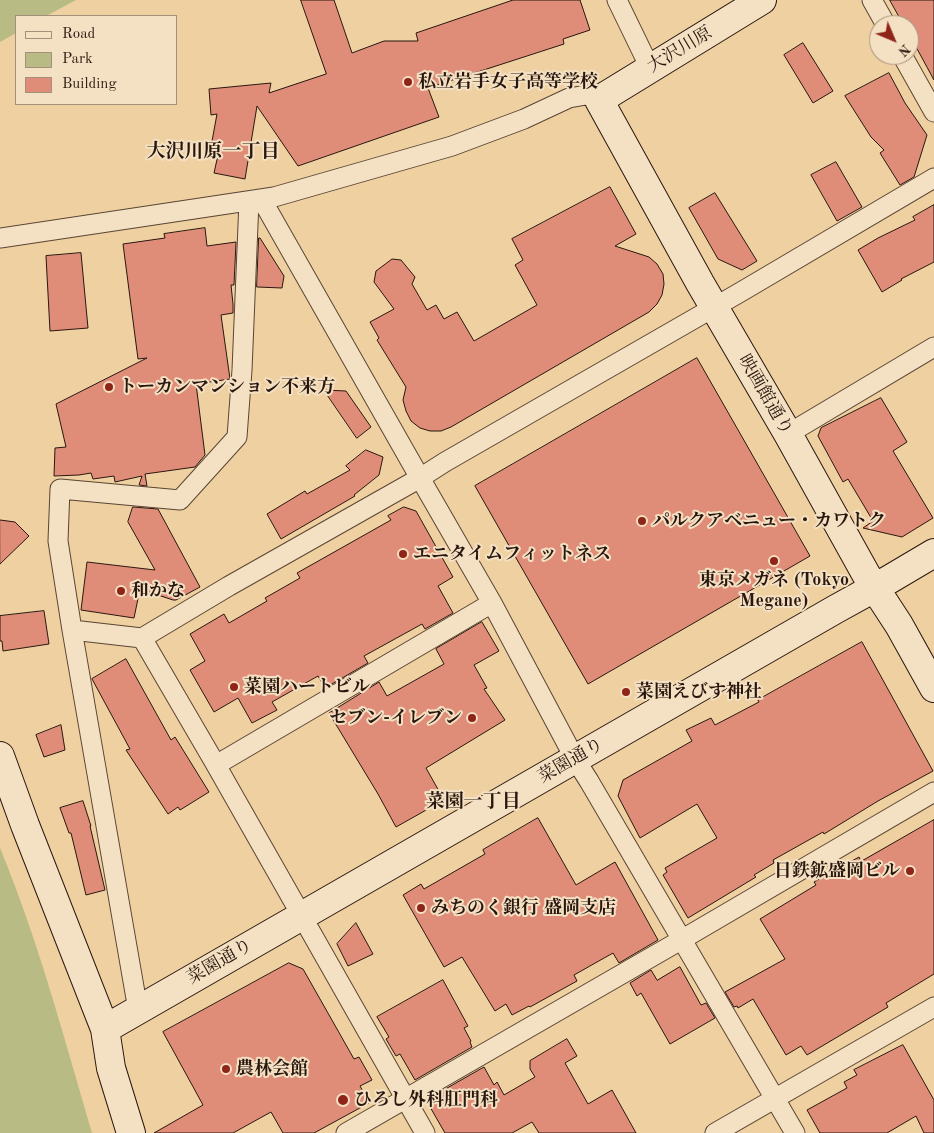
<!DOCTYPE html>
<meta charset="utf-8">
<style>
body{margin:0}
#map{position:relative;width:934px;height:1133px;overflow:hidden;background:#eed0a1;font-family:"Old Standard TT",serif}
canvas{display:block}
.legend{position:absolute;left:15px;top:15px;width:162px;height:90px;box-sizing:border-box;background:#f4e0c2;border:1px solid #a3907a;margin:0;padding:6px 9px;list-style:none;font-size:15px;color:#29170f}
.legend li{display:flex;align-items:center;gap:10px;height:25px}
.legend b{width:25px;border:1px solid #a3907a}
.north{position:absolute;left:869px;top:15px;width:50px;height:50px;box-sizing:border-box;background:#f4e0c2;border:1px solid #a3907a;border-radius:50%;rotate:135deg;font-size:14px;font-weight:700;line-height:20px;text-align:center;color:#29170f}
.north::after{content:'';display:block;margin:auto;width:18px;height:22px;background:#8f2418;clip-path:polygon(50% 0,100% 100%,50% 72%,0 100%)}
</style>
<div id="map">
<canvas width="934" height="1133"></canvas>
<ul class="legend">
<li><b style="height:6px;background:#f4e0c2"></b>Road</li>
<li><b style="height:14px;background:#b9bb84"></b>Park</li>
<li><b style="height:14px;background:#df8d79"></b>Building</li>
</ul>
<div class="north">N</div>
</div>
<script>
const context = document.querySelector('canvas').getContext('2d');
context.lineJoin = 'round';
function fill(path, color) {
  context.fillStyle = color;
  context.fill(path, 'evenodd');
}
function trace(path, color, width, dash) {
  context.strokeStyle = color;
  context.lineWidth = width;
  context.lineCap = dash ? 'butt' : 'round';
  context.setLineDash(dash || []);
  context.stroke(path);
}
function write(font, color, halo, rows, align = 'center') {
  context.font = font + ' "Old Standard TT","Noto Serif JP",serif';
  context.lineWidth = 4;
  context.setLineDash([]);
  context.textBaseline = 'middle';
  context.strokeStyle = halo;
  context.fillStyle = color;
  for (const [text, x, y, turn = 0] of rows) {
    context.save();
    context.translate(x, y);
    context.rotate((+turn || 0) * Math.PI / 180);
    context.textAlign = isNaN(turn) ? turn : align;
    if (halo) context.strokeText(text, 0, 0);
    context.fillText(text, 0, 0);
    context.restore();
  }
}
fill(new Path2D(`
 M 0,0 L 76,0 L 46,16 L 16,16 L 16,33 L 0,42 Z
 M 0,848 C 38,940 64,1037 92,1133 L 0,1133 Z`), '#b9bb84');
const building = new Path2D(`
 M 301,0 L 334,0 L 352,53 L 384,41 L 418,41 L 416,33 L 513,0 L 580,0 L 590,30 L 563,39 L 564,44 L 428,88 L 439,117 L 298,166 L 257,106 L 245,179 L 214,173 L 218,155 L 210,152 L 217,114 L 211,115 L 209,89 L 271,83 L 269,93 L 326,74 Z
 M 890,0 L 934,0 L 934,80 L 909,34 L 909,25 L 904,25 Z
 M 803,43 L 833,91 L 813,103 L 784,55 Z
 M 889,73 L 905,103 L 927,135 L 914,177 L 900,185 L 880,153 L 884,150 L 871,137 L 845,96 Z
 M 836,162 L 862,207 L 837,221 L 811,175 Z
 M 610,187 L 636,234 L 615,246 L 649,257 L 657,264 L 663,274 L 664,284 L 662,295 L 657,304 L 649,312 L 451,427 L 441,431 L 430,431 L 420,428 L 411,421 L 406,411 L 403,400 L 406,387 L 377,340 L 379,338 L 370,322 L 394,309 L 374,282 L 376,271 L 392,259 L 401,260 L 415,277 L 412,284 L 427,310 L 436,305 L 444,319 L 457,312 L 474,341 L 537,305 L 515,265 L 523,260 L 512,239 Z
 M 715,193 L 757,261 L 742,270 L 718,259 L 689,208 Z
 M 934,205 L 934,262 L 901,279 L 902,280 L 882,292 L 858,250 L 878,238 L 915,220 L 913,217 Z
 M 205,228 L 207,246 L 236,242 L 234,285 L 231,285 L 233,304 L 233,313 L 221,315 L 230,379 L 196,384 L 205,455 L 195,467 L 145,474 L 147,486 L 139,485 L 142,476 L 115,482 L 114,476 L 93,479 L 91,473 L 79,475 L 54,476 L 55,448 L 66,447 L 56,404 L 147,358 L 138,359 L 123,244 L 165,238 L 164,234 Z
 M 259,238 L 260,238 L 284,276 L 282,288 L 257,287 Z
 M 81,253 L 88,328 L 50,331 L 46,256 Z
 M 697,358 L 810,556 L 588,684 L 475,486 Z
 M 324,390 L 346,391 L 371,427 L 357,438 Z
 M 881,398 L 907,442 L 893,451 L 933,518 L 902,537 L 863,528 L 873,521 L 848,479 L 843,482 L 818,436 L 821,428 Z
 M 366,450 L 383,457 L 379,475 L 354,495 L 355,496 L 281,539 L 267,514 L 305,491 L 307,494 L 350,470 L 346,466 Z
 M 133,507 L 158,509 L 200,587 L 176,600 L 173,600 L 140,589 L 134,618 L 81,610 L 87,562 L 155,570 L 128,522 Z
 M 404,507 L 416,511 L 453,577 L 438,586 L 453,613 L 425,629 L 422,624 L 364,656 L 368,663 L 325,688 L 318,676 L 272,702 L 277,710 L 252,723 L 238,698 L 214,712 L 190,670 L 205,661 L 190,634 L 224,614 L 229,623 L 267,601 L 265,598 L 300,578 L 297,573 L 391,520 L 388,516 Z
 M 0,520 L 15,522 L 29,536 L 0,564 Z
 M 44,611 L 49,644 L 3,651 L 2,641 L 0,641 L 0,616 Z
 M 482,622 L 499,651 L 474,665 L 487,688 L 484,689 L 505,720 L 426,768 L 444,800 L 396,827 L 378,794 L 329,713 L 379,682 L 387,696 L 444,664 L 436,649 Z
 M 862,642 L 933,771 L 878,801 L 824,834 L 823,832 L 773,860 L 774,863 L 754,875 L 756,877 L 688,918 L 663,875 L 667,872 L 665,868 L 717,838 L 697,804 L 640,838 L 618,796 L 623,780 L 692,741 L 686,730 L 711,718 L 715,725 L 759,702 L 758,700 Z
 M 126,659 L 171,740 L 175,737 L 209,792 L 180,810 L 178,807 L 168,814 L 126,750 L 130,749 L 92,679 Z
 M 61,725 L 65,750 L 44,757 L 36,735 Z
 M 83,801 L 91,826 L 90,826 L 105,890 L 86,895 L 71,833 L 69,833 L 60,808 Z
 M 538,818 L 576,885 L 615,862 L 658,940 L 619,963 L 613,953 L 574,975 L 577,981 L 530,1007 L 529,1006 L 512,1015 L 506,1004 L 495,1011 L 462,957 L 444,967 L 403,895 L 421,884 L 424,889 L 485,854 L 483,850 Z
 M 934,820 L 934,974 L 886,1003 L 888,1007 L 807,1055 L 801,1046 L 786,1055 L 753,999 L 738,1008 L 737,1006 L 734,1007 L 725,992 L 785,959 L 760,919 L 816,885 L 814,882 L 859,857 L 861,861 Z
 M 356,923 L 373,954 L 348,966 L 337,944 Z
 M 289,963 L 303,969 L 354,1059 L 359,1057 L 372,1080 L 360,1086 L 369,1103 L 314,1133 L 283,1133 L 271,1112 L 233,1133 L 154,1133 L 203,1105 L 163,1032 Z
 M 680,967 L 701,1005 L 706,1003 L 715,1018 L 670,1044 L 641,993 L 637,996 L 630,983 L 651,970 L 657,980 Z
 M 443,980 L 468,1026 L 464,1028 L 471,1041 L 470,1042 L 472,1047 L 415,1080 L 400,1054 L 396,1056 L 386,1039 L 389,1037 L 377,1017 Z
 M 567,1039 L 577,1056 L 565,1063 L 588,1104 L 612,1090 L 636,1133 L 539,1133 L 532,1122 L 512,1133 L 445,1133 L 426,1100 L 484,1067 L 494,1085 L 497,1082 L 504,1095 L 535,1077 L 530,1069 L 530,1061 Z
 M 903,1045 L 934,1100 L 934,1133 L 924,1133 L 916,1116 L 887,1133 L 820,1133 L 807,1110 L 847,1088 L 844,1082 L 857,1075 L 854,1070 Z`);
fill(building, '#df8d79');
trace(building, '#29170f', 1);
const street = new Path2D(`
 M 617,0 L 650,68
 M 872,0 L 886,25
 M 902,55 L 934,112
 M 262,200 L 420,478 L 492,603 L 575,759 L 589,781 L 795,1133
 M 0,238 L 274,197 L 452,146 L 524,119 L 569,98 L 586,95 L 599,100
 M 788,434 L 934,347
 M 72,630 L 142,638 L 229,586 L 420,478 L 445,462 L 739,293 L 934,178
 M 142,638 L 216,765 L 425,1133
 M 216,765 L 492,603
 M 138,1010 L 72,630 L 58,541 L 60,489 L 180,500 L 237,437 L 242,370 L 249,201
 M 346,1133 L 681,940 L 934,792
 M 715,1133 L 934,1007`);
const secondary = new Path2D(`
 M 762,0 L 599,100 L 700,283 L 788,434 L 867,576 L 899,625 L 934,688
 M 0,756 L 25,825 L 105,1029 L 111,1068 L 131,1133
 M 105,1029 L 836,609 L 885,582 L 934,553`);
trace(street, '#5a4534', 21);
trace(secondary, '#29170f', 30);
trace(street, '#f4e0c2', 19);
trace(secondary, '#f4e0c2', 28);
for (const [x, y, r, color] of [
 [408,82,5,"#8f2418"],
 [109,387,5,"#8f2418"],
 [642,521,5,"#8f2418"],
 [403,554,5,"#8f2418"],
 [774,561,5,"#8f2418"],
 [121,591,5,"#8f2418"],
 [234,687,5,"#8f2418"],
 [626,692,5,"#8f2418"],
 [472,718,5,"#8f2418"],
 [910,871,5,"#8f2418"],
 [421,908,5,"#8f2418"],
 [226,1069,5,"#8f2418"],
 [343,1100,6,"#8f2418"]
]) {
  const dot = new Path2D();
  dot.arc(x, y, r, 0, 2 * Math.PI);
  context.fillStyle = color;
  context.fill(dot);
  trace(dot, '#f4e0c2', 2);
}
write('18px', '#29170f', '#f4e0c2', [
 ["大沢川原",680,50,-31],
 ["映画館通り",765,395,60],
 ["菜園通り",571,761,-30],
 ["菜園通り",220,962,-30]
]);
write('bold 18px', '#29170f', '#f4e0c2', [
 ["私立岩手女子高等学校",418,82],
 ["トーカンマンション不来方",119,387],
 ["パルクアベニュー・カワトク",652,521],
 ["エニタイムフィットネス",413,554],
 ["東京メガネ (Tokyo",774,580,"center"],
 ["Megane)",774,601,"center"],
 ["和かな",131,591],
 ["菜園ハートビル",244,687],
 ["菜園えびす神社",636,692],
 ["セブン-イレブン",462,718,"right"],
 ["日鉄鉱盛岡ビル",900,871,"right"],
 ["みちのく銀行 盛岡支店",431,908],
 ["農林会館",236,1069],
 ["ひろし外科肛門科",354,1100]
], 'left');
write('bold 19px', '#29170f', '#f4e0c2', [
 ["大沢川原一丁目",213,152],
 ["菜園一丁目",473,802]
]);
</script>
